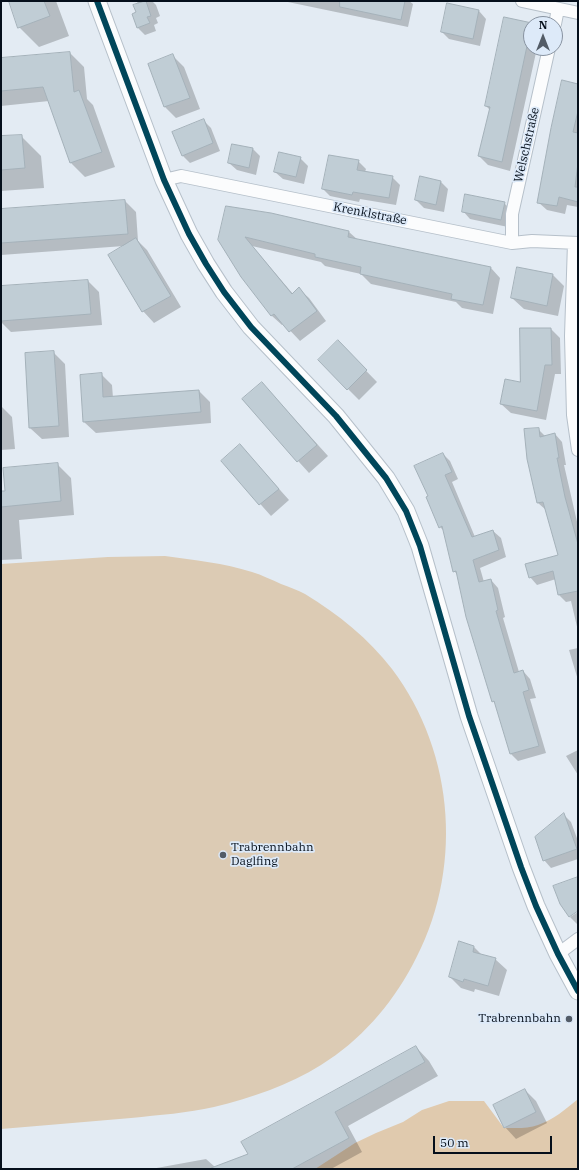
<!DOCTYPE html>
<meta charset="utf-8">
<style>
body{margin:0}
#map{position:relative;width:579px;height:1170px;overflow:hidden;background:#e3ebf3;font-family:"IBM Plex Serif",serif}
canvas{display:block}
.frame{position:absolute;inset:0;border:2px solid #050f1b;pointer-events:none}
.north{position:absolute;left:523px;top:16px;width:40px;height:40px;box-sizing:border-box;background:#ddeaf9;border:1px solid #8792a0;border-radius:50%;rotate:0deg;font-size:11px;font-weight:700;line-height:16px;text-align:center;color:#050f1b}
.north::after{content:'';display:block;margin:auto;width:14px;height:18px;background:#535c67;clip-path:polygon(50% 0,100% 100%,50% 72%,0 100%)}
.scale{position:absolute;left:433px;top:1136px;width:119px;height:18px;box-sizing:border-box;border:2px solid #050f1b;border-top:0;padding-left:5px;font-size:12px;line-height:14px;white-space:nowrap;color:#050f1b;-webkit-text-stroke:3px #ddeaf9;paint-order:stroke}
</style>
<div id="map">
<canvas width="579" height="1170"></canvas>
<div class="frame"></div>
<div class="north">N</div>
<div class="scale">50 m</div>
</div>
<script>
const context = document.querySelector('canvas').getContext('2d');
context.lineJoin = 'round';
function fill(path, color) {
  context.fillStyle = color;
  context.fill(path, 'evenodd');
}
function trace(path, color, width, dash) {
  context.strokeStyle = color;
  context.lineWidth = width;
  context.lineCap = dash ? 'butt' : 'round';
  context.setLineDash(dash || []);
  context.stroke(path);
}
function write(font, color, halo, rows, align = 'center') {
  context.font = font + ' "IBM Plex Serif",serif';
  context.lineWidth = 3.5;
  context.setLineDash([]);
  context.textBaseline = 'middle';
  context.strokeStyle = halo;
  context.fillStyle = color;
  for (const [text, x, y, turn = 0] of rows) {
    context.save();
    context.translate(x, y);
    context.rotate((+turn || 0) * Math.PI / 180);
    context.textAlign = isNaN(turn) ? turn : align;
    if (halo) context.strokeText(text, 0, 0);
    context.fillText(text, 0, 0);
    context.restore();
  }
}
fill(new Path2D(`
 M 165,556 C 194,560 224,563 252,572 C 262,575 272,580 281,584 C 289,587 298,590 305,594 C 338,614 369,639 392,669 C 456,754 464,873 412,966 C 391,1005 360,1041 321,1065 C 289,1085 251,1098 214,1107 C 188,1113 159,1115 131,1118 C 88,1122 45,1125 1,1129 L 1,564 L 108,557 Z`), '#dccbb4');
fill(new Path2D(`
 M 578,1099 L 578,1169 L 315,1169 L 355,1143 L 376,1133 L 403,1122 L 422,1110 L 449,1101 L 484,1101 L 504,1128 C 515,1128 528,1129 538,1125 C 553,1120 566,1109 578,1099 Z`), '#e0caae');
fill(new Path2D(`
 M 10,1 L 56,1 L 69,36 L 39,47 L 19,27 Z
 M 137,1 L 152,1 L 156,5 L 160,16 L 156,18 L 158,23 L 154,25 L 156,31 L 145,35 L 138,28 L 133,14 L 137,13 L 138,5 Z
 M 283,1 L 409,1 L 413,4 L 408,27 Z
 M 448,4 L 479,11 L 486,19 L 480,46 L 449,39 L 442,32 Z
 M 531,24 L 531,48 L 537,48 L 510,171 L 488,165 L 479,156 L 490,110 L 486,106 Z
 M 70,53 L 84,67 L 87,99 L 93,105 L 115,167 L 85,177 L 71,163 L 49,101 L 1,106 L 1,59 Z
 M 173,56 L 184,67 L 200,109 L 176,118 L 165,107 Z
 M 578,85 L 578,207 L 567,205 L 565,214 L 547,210 L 538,202 Z
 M 203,120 L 211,128 L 220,151 L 190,163 L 183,156 L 173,132 Z
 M 21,136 L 41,156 L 44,188 L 1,191 L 1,137 Z
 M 233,145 L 253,149 L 260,156 L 256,175 L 237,170 L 229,163 Z
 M 300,158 L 308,166 L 304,184 L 283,179 L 275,172 Z
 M 358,161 L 366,169 L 365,172 L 392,177 L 400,185 L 396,205 L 360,199 L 359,202 L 330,196 L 323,189 Z
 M 421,177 L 441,182 L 448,189 L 444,212 L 424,208 L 416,200 Z
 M 125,201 L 136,212 L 138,241 L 147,250 L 181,307 L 154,323 L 143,311 L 124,246 L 1,255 L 1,210 Z
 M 504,203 L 512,211 L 508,227 L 470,219 L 463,211 Z
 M 226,207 L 349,232 L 358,240 L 491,268 L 500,278 L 493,314 L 462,308 L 456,302 L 371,284 L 361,274 L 325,266 L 321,262 L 252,246 L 293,294 L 299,289 L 309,298 L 326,321 L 300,341 L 283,323 L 282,325 L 272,316 L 242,276 Z
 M 552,274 L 564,286 L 558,316 L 524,309 L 512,298 Z
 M 88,281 L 99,292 L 102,325 L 11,332 L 1,322 L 1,287 Z
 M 551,329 L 560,338 L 561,374 L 555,374 L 546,420 L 511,413 L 501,404 L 521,383 Z
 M 338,342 L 377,382 L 359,400 L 319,360 Z
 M 54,353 L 65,364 L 69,437 L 42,439 L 30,428 Z
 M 101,374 L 112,385 L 113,398 L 199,391 L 210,402 L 211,423 L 96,433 L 84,422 Z
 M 262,383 L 328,456 L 309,473 L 243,400 Z
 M 1,406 L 12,417 L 15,449 L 1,450 Z
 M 538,429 L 546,437 L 555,434 L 562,442 L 566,465 L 564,465 L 578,526 L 578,631 L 571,601 L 566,602 L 559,595 L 556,579 L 537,585 L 530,577 L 559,556 L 546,510 L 538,503 Z
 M 240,445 L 289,500 L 271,516 L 222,461 Z
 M 443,454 L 450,461 L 458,479 L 452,482 L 475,537 L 493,531 L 501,538 L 506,557 L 480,568 L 484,582 L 491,580 L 498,588 L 505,617 L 503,618 L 519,672 L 523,671 L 530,679 L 536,698 L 530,699 L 546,753 L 518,761 L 511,754 L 496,704 L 493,701 L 458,575 L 454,571 L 444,531 L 440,527 L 429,496 Z
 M 57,464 L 71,478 L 74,515 L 19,520 L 22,559 L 1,560 L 1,492 L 6,492 Z
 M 578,648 L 578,680 L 569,650 Z
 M 578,750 L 578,775 L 566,756 Z
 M 564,815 L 571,822 L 578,841 L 578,859 L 551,868 L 544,860 Z
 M 578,912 L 578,923 L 577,924 L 570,917 Z
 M 474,947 L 483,956 L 495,959 L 507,970 L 499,996 L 475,989 L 474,992 L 461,988 L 450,977 Z
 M 416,1047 L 429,1061 L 438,1076 L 348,1126 L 362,1152 L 331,1169 L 151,1169 L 206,1159 L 215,1167 L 249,1154 Z
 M 525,1090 L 536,1101 L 547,1123 L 516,1139 L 505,1127 Z`), '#0003');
const building = new Path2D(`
 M 9,1 L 44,1 L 50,16 L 18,28 Z
 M 146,1 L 151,16 L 147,17 L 150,23 L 137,28 L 132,14 L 136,12 L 133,5 Z
 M 340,1 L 405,1 L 401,20 L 340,7 Z
 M 447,3 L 479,10 L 473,39 L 441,32 Z
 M 504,17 L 532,23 L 502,162 L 478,156 L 490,107 L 485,106 Z
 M 70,52 L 74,92 L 79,90 L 102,152 L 70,163 L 43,87 L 1,91 L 1,58 Z
 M 173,54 L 190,98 L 164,107 L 148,64 Z
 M 562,80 L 578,84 L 578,111 L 573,132 L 578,133 L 578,163 L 575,187 L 578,187 L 578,202 L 559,197 L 557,206 L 537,203 L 551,128 Z
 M 204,119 L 213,143 L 182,156 L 172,132 Z
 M 22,135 L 25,168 L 1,170 L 1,136 Z
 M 232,144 L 253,148 L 249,168 L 228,163 Z
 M 279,152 L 301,157 L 296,177 L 274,172 Z
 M 329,155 L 359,160 L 357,170 L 393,176 L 389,198 L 353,192 L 352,195 L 322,189 Z
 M 420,176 L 441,181 L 436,205 L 415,200 Z
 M 465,194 L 505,202 L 501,220 L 462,212 Z
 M 125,200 L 128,234 L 1,243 L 1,209 Z
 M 226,206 L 271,213 L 349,231 L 348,237 L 491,267 L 483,305 L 451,299 L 452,294 L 360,274 L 361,267 L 315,257 L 315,254 L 245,237 L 292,294 L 299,287 L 317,311 L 289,332 L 274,314 L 271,316 L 241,277 L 218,240 Z
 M 136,238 L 171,296 L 142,312 L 108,255 Z
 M 517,267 L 553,274 L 547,306 L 511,298 Z
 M 88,280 L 91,314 L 1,321 L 1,286 Z
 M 520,328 L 551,328 L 552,365 L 545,365 L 537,411 L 500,404 L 505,379 L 520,382 Z
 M 338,340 L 367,370 L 347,390 L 318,360 Z
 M 54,351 L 59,426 L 29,428 L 25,353 Z
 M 102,373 L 103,397 L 199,390 L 201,412 L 83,422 L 80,375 Z
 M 262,382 L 317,445 L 297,462 L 242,399 Z
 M 539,428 L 540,437 L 555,433 L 559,458 L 557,458 L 565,497 L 578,544 L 578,591 L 558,595 L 553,571 L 529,578 L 525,564 L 558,555 L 543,502 L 537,503 L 527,459 L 524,429 Z
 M 240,444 L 279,489 L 259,505 L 221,461 Z
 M 443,453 L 452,472 L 445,475 L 472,537 L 493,530 L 499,550 L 473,560 L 479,582 L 491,579 L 498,610 L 496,611 L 514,673 L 523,670 L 529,690 L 523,692 L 539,746 L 510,754 L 494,701 L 492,702 L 466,617 L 456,571 L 453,572 L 442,526 L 439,528 L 426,497 L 428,496 L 414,466 Z
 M 58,463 L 61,501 L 1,507 L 1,491 L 5,491 L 3,468 Z
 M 564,813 L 577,849 L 543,861 L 535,837 Z
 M 578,877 L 578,911 L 569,917 L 560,904 L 553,886 Z
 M 459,941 L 474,946 L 473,952 L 496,958 L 488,986 L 464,979 L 463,982 L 449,977 Z
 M 416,1046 L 425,1062 L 335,1112 L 349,1138 L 292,1169 L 211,1169 L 211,1168 L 248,1154 L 241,1142 Z
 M 525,1089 L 536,1112 L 504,1128 L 493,1105 Z`);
fill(building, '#c0cdd5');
trace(building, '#a4b1b9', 1);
const street = new Path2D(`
 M 522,1 L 578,13
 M 555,24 L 558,9
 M 164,180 L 181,176 L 512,243 L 532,241 L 578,243
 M 512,243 L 512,214 L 549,48
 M 574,243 L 571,336 L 573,415 L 578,450
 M 558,954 L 578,939`);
const secondary = new Path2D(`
 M 97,1 L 164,180 L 189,234 L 206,264 L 224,292 L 251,327 L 336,416 L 357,442 L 386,478 L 406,511 L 420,546 L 469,716 L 521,867 L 536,906 L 558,954 L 578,991`);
trace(street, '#b6c0ca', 14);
trace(secondary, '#b6c0ca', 19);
trace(street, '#fbfcfd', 12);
trace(secondary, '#fbfcfd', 17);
trace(new Path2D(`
 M 97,1 L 164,180 L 189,234 L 206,264 L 224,292 L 251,327 L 336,416 L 386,478 L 406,511 L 420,546 L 469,716 L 521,867 L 536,906 L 558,954 L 578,991`), '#00465a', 6);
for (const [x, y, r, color] of [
 [223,855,4,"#535c67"],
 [569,1019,4,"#535c67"]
]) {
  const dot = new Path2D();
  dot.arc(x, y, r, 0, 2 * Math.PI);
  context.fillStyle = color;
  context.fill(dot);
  trace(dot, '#ddeaf9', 1.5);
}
write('12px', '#050f1b', '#ddeaf9', [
 ["Welschstraße",527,145,-77],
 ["Krenklstraße",370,214,11]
]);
write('12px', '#050f1b', '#ddeaf9', [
 ["Trabrennbahn",231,848],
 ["Daglfing",231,862],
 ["Trabrennbahn",561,1019,"right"]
], 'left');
</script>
